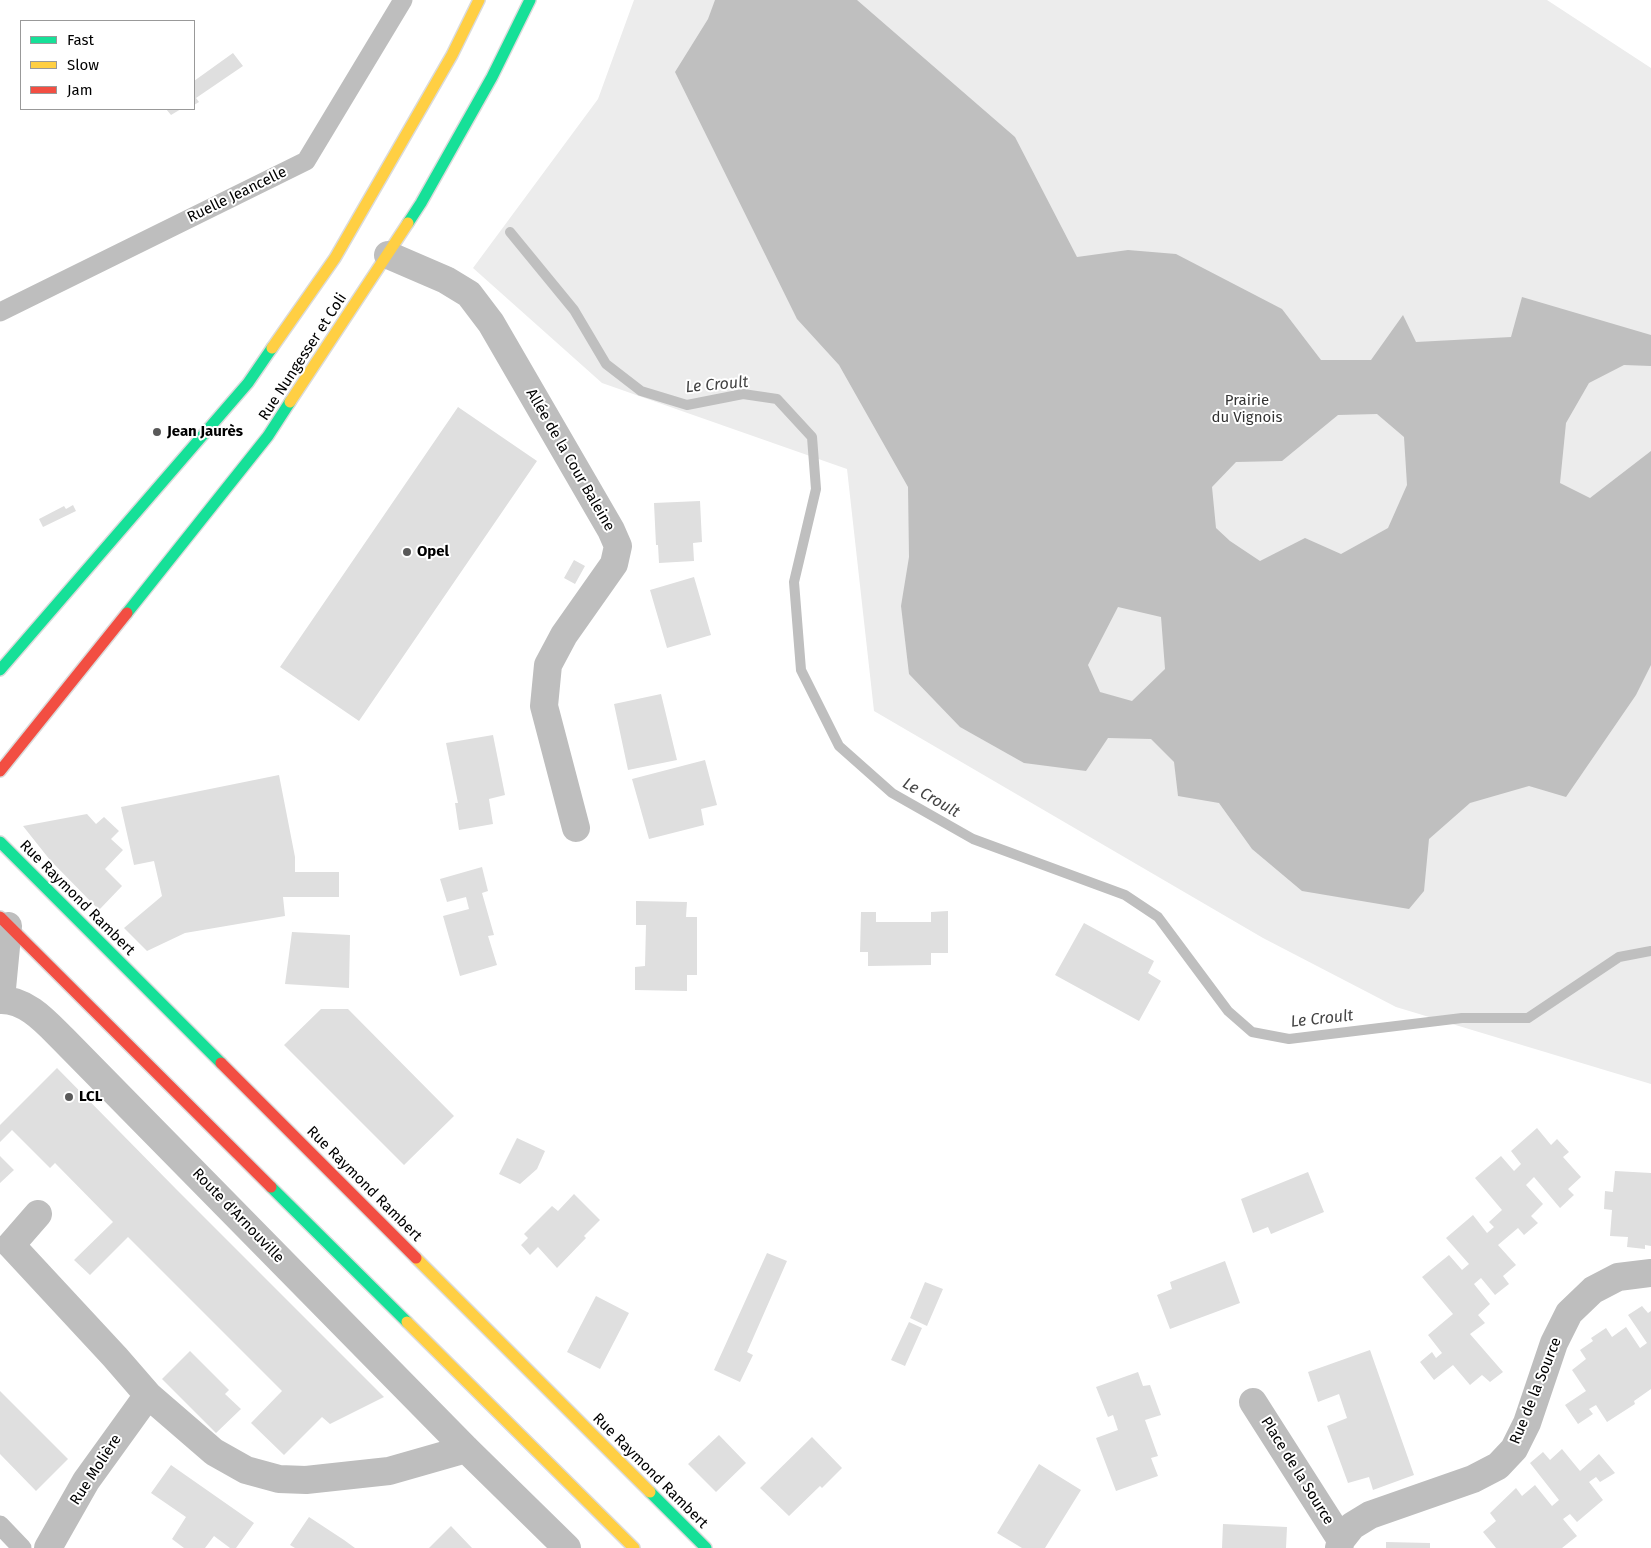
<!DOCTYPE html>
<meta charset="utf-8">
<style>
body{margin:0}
#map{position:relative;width:1651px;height:1548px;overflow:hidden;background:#fff;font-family:"Fira Sans",sans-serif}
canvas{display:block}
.legend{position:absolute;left:20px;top:20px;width:175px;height:90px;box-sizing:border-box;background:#fff;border:1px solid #999;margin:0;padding:6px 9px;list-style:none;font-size:15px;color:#000}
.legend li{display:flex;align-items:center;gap:10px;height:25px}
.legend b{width:25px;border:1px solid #999}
</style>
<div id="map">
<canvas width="1651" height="1548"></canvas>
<ul class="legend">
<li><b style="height:6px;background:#16e098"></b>Fast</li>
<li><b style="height:6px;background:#ffcf43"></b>Slow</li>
<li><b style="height:6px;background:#f24e42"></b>Jam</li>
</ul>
</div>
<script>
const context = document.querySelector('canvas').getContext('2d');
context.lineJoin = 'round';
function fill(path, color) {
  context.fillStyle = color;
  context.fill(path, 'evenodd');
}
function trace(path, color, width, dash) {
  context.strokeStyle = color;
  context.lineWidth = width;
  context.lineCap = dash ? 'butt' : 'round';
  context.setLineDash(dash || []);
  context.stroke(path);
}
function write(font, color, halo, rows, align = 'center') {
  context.font = font + ' "Fira Sans",sans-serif';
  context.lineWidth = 4;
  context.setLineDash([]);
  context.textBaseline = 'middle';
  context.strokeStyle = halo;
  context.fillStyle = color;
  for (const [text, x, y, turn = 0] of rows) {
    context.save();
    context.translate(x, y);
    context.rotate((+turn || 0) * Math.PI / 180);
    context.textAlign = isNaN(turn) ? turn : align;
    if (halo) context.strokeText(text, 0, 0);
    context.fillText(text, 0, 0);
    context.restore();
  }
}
fill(new Path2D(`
 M 634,0 L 1547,0 L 1651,68 L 1651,1084 L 1396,1007 L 1263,938 L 874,711 L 847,469 L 602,383 L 473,268 L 598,99 Z`), '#ececec');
fill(new Path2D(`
 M 715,0 L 857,0 L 1015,137 L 1077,257 L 1128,250 L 1176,254 L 1282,309 L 1321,360 L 1371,360 L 1403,315 L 1416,342 L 1511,337 L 1522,297 L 1651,335 L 1651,366 L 1624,365 L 1589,383 L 1566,423 L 1560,483 L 1590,498 L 1651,451 L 1651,665 L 1636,695 L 1566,797 L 1529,786 L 1470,803 L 1429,839 L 1424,891 L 1409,909 L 1302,891 L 1252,849 L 1219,803 L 1178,796 L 1174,762 L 1151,739 L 1108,738 L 1086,771 L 1024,763 L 960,727 L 909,674 L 901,606 L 909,557 L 908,487 L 839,365 L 797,319 L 675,72 L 708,19 ZM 1377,414 L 1404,437 L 1407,485 L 1388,528 L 1341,554 L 1305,538 L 1260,561 L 1230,541 L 1216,528 L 1212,487 L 1236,462 L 1282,461 L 1338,415 ZM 1118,607 L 1161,617 L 1165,669 L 1132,701 L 1100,692 L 1088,665 Z`), '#bfbfbf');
trace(new Path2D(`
 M 510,232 L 574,310 L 606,364 L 641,391 L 687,405 L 743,394 L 777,399 L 812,437 L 816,489 L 794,582 L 801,670 L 839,746 L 892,793 L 973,839 L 1125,895 L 1158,917 L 1228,1011 L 1252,1032 L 1289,1039 L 1462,1018 L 1528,1018 L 1619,957 L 1651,951`), '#bfbfbf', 10);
fill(new Path2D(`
 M 233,53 L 243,66 L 196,98 L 199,102 L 194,105 L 194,81 Z
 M 166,109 L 181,109 L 171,115 Z
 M 458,407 L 537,461 L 359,721 L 280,667 Z
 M 700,501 L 702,542 L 693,543 L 694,561 L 659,563 L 658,545 L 656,545 L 654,503 Z
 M 73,505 L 76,511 L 43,527 L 39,519 L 64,506 L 66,509 Z
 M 574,560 L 585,566 L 575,584 L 564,578 Z
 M 694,577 L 711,635 L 667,648 L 650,590 Z
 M 661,694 L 677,760 L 628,770 L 614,704 Z
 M 493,735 L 505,795 L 489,799 L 493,824 L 459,830 L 455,803 L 458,803 L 446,743 Z
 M 705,760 L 717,805 L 701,809 L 704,825 L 649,839 L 632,779 Z
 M 279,775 L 295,857 L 295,872 L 339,872 L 339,897 L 283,897 L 285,916 L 185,933 L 147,951 L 124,928 L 162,896 L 154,861 L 134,865 L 121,807 Z
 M 87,814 L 96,824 L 104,817 L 119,831 L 111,839 L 123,850 L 105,869 L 122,886 L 99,910 L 50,860 L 23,826 Z
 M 482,867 L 488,891 L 482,893 L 494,935 L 488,936 L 497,965 L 460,976 L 443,916 L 469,909 L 466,897 L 447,902 L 440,879 Z
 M 636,901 L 687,902 L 686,917 L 697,917 L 697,975 L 687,975 L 687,991 L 635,990 L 635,967 L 645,966 L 646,925 L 636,925 Z
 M 948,911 L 948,953 L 931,953 L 931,965 L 868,966 L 868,952 L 860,952 L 861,912 L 876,912 L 876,922 L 931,922 L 931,912 Z
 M 1084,923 L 1154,961 L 1148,973 L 1161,981 L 1139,1021 L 1055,975 Z
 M 292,932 L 350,935 L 349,988 L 285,984 Z
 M 321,1009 L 348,1009 L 454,1116 L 404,1165 L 284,1045 Z
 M 57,1068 L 176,1189 L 384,1397 L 330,1424 L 322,1417 L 284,1455 L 251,1423 L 282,1391 L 128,1237 L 90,1275 L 74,1260 L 113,1222 L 55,1163 L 50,1168 L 12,1130 L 0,1142 L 0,1125 Z
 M 1537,1128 L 1551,1145 L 1557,1139 L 1569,1152 L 1563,1157 L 1581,1177 L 1568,1189 L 1574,1195 L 1560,1208 L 1534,1177 L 1526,1185 L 1543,1204 L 1531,1216 L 1538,1223 L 1524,1235 L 1518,1228 L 1498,1245 L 1516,1265 L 1503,1276 L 1509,1284 L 1495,1295 L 1481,1278 L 1474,1284 L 1490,1304 L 1478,1315 L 1485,1323 L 1470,1334 L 1503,1372 L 1490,1382 L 1482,1375 L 1470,1385 L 1453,1365 L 1434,1380 L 1420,1362 L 1432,1352 L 1436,1358 L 1442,1353 L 1428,1335 L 1453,1314 L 1422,1277 L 1449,1255 L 1462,1270 L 1469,1264 L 1446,1238 L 1473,1215 L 1487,1233 L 1494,1227 L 1489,1222 L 1502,1210 L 1475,1178 L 1501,1156 L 1514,1171 L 1521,1164 L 1511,1151 Z
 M 517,1138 L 545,1151 L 537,1169 L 520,1184 L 499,1174 Z
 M 0,1156 L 14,1170 L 0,1183 Z
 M 1615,1171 L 1651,1173 L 1651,1246 L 1645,1245 L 1645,1249 L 1627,1247 L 1628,1237 L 1610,1236 L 1612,1210 L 1604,1209 L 1605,1191 L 1613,1192 Z
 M 1308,1172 L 1324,1212 L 1271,1234 L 1268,1227 L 1253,1233 L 1241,1199 Z
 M 574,1194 L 600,1220 L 584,1236 L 586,1238 L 557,1268 L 538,1247 L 530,1255 L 521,1245 L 528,1238 L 524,1234 L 552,1206 L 558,1211 Z
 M 767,1253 L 787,1261 L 747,1352 L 753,1355 L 740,1382 L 714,1370 Z
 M 1225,1261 L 1240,1303 L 1170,1329 L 1157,1295 L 1172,1289 L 1170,1282 Z
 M 925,1282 L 943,1289 L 927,1326 L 910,1318 Z
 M 596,1296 L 629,1313 L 600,1369 L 567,1352 Z
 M 1642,1306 L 1648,1313 L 1651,1311 L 1651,1389 L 1634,1401 L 1635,1404 L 1607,1422 L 1596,1405 L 1589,1409 L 1593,1414 L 1578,1424 L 1565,1405 L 1586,1391 L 1572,1370 L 1586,1359 L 1580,1350 L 1593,1341 L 1591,1338 L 1606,1328 L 1612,1337 L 1626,1327 L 1640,1348 L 1647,1343 L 1628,1315 Z
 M 909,1322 L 922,1328 L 905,1366 L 891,1360 Z
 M 1370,1350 L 1414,1475 L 1373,1490 L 1369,1477 L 1348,1483 L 1327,1426 L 1347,1418 L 1339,1394 L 1318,1402 L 1308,1372 Z
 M 190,1351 L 229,1390 L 225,1394 L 241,1409 L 216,1433 L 162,1379 Z
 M 1138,1372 L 1143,1386 L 1150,1385 L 1161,1415 L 1145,1420 L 1158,1456 L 1151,1458 L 1158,1476 L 1116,1491 L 1096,1438 L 1118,1430 L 1113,1415 L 1108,1417 L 1096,1387 Z
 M 0,1391 L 68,1459 L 36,1491 L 0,1454 Z
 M 719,1435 L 746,1463 L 716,1492 L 688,1464 Z
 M 812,1437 L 842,1468 L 822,1488 L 820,1486 L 789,1516 L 760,1488 Z
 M 1562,1449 L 1580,1471 L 1599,1454 L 1610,1467 L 1615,1473 L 1600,1482 L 1596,1477 L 1589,1482 L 1603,1500 L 1577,1522 L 1570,1514 L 1563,1519 L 1577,1536 L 1562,1548 L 1496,1548 L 1483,1532 L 1496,1521 L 1490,1513 L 1516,1488 L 1522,1496 L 1535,1485 L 1552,1506 L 1559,1500 L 1530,1463 L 1543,1452 L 1550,1460 Z
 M 1039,1464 L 1081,1490 L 1045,1548 L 1022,1548 L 997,1533 Z
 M 171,1465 L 254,1523 L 236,1548 L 230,1548 L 214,1536 L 205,1548 L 184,1548 L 172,1539 L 186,1517 L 151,1493 Z
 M 309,1517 L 344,1540 L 355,1548 L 295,1548 L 290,1545 Z
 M 1223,1524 L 1287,1527 L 1286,1548 L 1222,1548 Z
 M 451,1526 L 472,1548 L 429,1548 Z
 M 1386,1542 L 1430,1543 L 1430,1548 L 1386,1548 Z`), '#dfdfdf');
const fast = new Path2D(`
 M 408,223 L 421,203 L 492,77 L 530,0
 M 127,613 L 268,436 L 290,402
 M 0,670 L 248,383 L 272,348
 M 0,842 L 221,1063
 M 271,1187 L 407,1322
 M 650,1492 L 706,1548`);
const slow = new Path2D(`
 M 272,348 L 335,258 L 452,55 L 479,0
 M 290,402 L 408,223
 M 416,1258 L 650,1492
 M 407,1322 L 634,1548`);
const jam = new Path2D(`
 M 0,771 L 127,613
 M 0,917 L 271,1187
 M 221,1063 L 416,1258`);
trace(fast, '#dbdbdb', 14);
trace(slow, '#dbdbdb', 14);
trace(jam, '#dbdbdb', 14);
trace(new Path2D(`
 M 0,312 L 306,161 L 403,0
 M 0,1525 L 22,1548`), '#bebebe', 19);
trace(new Path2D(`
 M 388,255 L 446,280 L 469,294 L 491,323 L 611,530 L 618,546 L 614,564 L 564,635 L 548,665 L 544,706 L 576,828
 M 1,999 L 8,926
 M 0,1000 C 26,999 46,1022 63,1039 L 466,1449 L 567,1548
 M 38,1214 L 11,1245 L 115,1357 L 148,1395 L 214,1452 L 246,1470 L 279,1479 L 306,1480 L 389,1471 L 466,1449
 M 1253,1402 L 1341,1540
 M 48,1548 L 86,1481 L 148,1395
 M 1339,1548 L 1341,1540 L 1352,1526 L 1370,1515 L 1473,1479 L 1498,1466 L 1514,1449 L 1527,1423 L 1554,1343 L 1569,1313 L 1593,1290 L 1618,1277 L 1651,1273`), '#bebebe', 28);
trace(fast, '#16e098', 11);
trace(slow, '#ffcf43', 11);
trace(jam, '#f24e42', 11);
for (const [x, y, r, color] of [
 [157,432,5,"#595959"],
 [407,552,5,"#595959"],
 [69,1097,5,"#595959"]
]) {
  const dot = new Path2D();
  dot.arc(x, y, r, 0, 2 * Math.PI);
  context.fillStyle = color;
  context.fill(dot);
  trace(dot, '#fff', 2);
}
write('15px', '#000', '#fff', [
 ["Ruelle Jeancelle",237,195,-26],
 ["Rue Nungesser et Coli",303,357,-57],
 ["Allée de la Cour Baleine",570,460,60],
 ["Rue Raymond Rambert",77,898,45],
 ["Rue Raymond Rambert",364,1184,45],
 ["Route d'Arnouville",238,1216,46],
 ["Rue de la Source",1536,1391,-68],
 ["Rue Molière",96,1470,-57],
 ["Rue Raymond Rambert",650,1471,45],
 ["Place de la Source",1297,1471,58]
]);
write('15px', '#333', '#fff', [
 ["Prairie",1247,401],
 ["du Vignois",1247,418]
]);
write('bold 15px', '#000', '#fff', [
 ["Jean Jaurès",167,432],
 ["Opel",417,552],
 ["LCL",79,1097]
], 'left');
write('italic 16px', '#444', '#fff', [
 ["Le Croult",717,385,-5],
 ["Le Croult",931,798,30],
 ["Le Croult",1322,1019,-6]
]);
</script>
